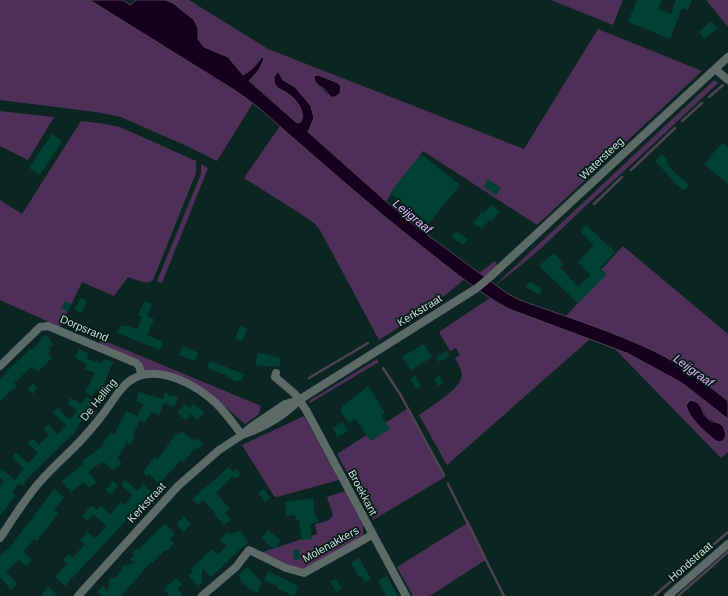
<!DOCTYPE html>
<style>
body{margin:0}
canvas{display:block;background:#0b2620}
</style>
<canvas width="728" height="596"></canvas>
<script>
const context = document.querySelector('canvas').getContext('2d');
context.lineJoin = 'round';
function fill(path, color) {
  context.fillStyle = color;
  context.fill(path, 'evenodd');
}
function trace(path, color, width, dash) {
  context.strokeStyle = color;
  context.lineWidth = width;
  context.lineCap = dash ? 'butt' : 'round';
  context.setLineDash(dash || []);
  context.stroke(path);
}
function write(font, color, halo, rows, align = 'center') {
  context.font = font + ' Arial,sans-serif';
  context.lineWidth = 3.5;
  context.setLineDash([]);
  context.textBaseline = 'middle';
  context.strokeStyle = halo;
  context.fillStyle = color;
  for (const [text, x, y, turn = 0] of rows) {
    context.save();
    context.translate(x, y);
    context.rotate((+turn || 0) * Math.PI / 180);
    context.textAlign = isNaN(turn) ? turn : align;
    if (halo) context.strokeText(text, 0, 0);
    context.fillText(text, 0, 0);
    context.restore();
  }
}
fill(new Path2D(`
 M 0,0 L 90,0 L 215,77 L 239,93 L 253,103 L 217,161 L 191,148 L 121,117 L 96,112 L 0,100 Z
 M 165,0 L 189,0 L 268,49 L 524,149 L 598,29 L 702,71 L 537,225 L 423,151 L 386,201 L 308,132 L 311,126 L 311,106 L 295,87 L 283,80 L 282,77 L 281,90 C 293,94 305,108 302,121 L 297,123 L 249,80 L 257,73 L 262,57 C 257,64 251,71 243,75 L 228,57 L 204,47 L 198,39 L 198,28 L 194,20 L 173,3 ZM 322,76 L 338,83 L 341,87 L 328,95 C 323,88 316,86 314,78 Z
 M 551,0 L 623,0 L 613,25 Z
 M 706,0 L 728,0 L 728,27 Z
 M 714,80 L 718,83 C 676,123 634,162 591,201 C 560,230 530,261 495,285 Z
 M 0,111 L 54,117 L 28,160 L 0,146 Z
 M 81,121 L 105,124 L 120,127 L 196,161 L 196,173 L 153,280 C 146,286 136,279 128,277 L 114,296 L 82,282 L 60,327 L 0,300 L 0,200 L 22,214 Z
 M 280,126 L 387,219 L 465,279 L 433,305 L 379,340 L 320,230 L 314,223 L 304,216 L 244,178 Z
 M 201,164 L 208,168 L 162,283 L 157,281 L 201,174 Z
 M 623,246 L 728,334 L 728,401 L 684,369 L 644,346 L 565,317 L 600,279 L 596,275 Z
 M 495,261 L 497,264 L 496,268 L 485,277 L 479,273 Z
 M 490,298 L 509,309 L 590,339 L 447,465 L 419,415 C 429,408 458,390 461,379 C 464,372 458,364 455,358 L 460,355 L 456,348 L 450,351 L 439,332 Z
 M 100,339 L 261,406 L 259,414 L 245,424 L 212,395 L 146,372 L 143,369 L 141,362 L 99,344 Z
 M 614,348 C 656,364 694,389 728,419 L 728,452 L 721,458 ZM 702,407 C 705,416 707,419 715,421 L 715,440 L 707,434 L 687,410 Z
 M 377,359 L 379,362 L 310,403 L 309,401 Z
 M 407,409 L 445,477 L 373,520 L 337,454 Z
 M 304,416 L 339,480 L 277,497 L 274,496 L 242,445 Z
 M 345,491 L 363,524 L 363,535 L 301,574 L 260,553 L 317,534 L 315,524 C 323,522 329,522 333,515 L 327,497 Z
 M 469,522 L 487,559 L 430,596 L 413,596 L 397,567 Z`), '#4e2f57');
const water = new Path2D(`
 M 90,0 L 123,0 L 130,5 L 136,0 L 165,0 L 173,3 L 194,20 L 198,28 L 198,39 L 204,47 L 228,57 L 243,75 C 251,71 257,64 262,57 L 264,57 C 262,68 256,73 249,81 L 297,123 L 301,122 C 306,112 296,98 287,93 C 283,90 279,90 276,86 C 274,83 274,80 274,77 L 278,71 L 283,80 L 295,87 L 311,106 L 314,118 L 308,132 L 407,220 L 508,294 L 520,300 C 561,315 603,328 643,346 C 674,359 702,380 728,401 L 728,419 L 682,383 L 627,353 L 509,309 C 479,293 452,270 425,249 C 368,204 314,156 259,108 L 239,93 Z
 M 318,75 L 338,83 L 341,87 L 340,93 C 330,103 330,93 323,88 C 318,85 314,83 314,76 Z
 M 690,400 C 704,402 700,412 707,418 C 716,426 723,418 726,436 L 723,441 L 718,442 L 715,440 C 704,431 690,419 686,406 Z`);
fill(water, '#17001e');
trace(water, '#4e4356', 1);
trace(new Path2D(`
 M 709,97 L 723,85
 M 682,121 L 702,103
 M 631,170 L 675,128
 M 594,204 L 622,177
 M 383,368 L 400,394 L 444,475
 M 309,378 L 368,343
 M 448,484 L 504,596
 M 654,596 L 728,532
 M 678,596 L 728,552`), '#4e4356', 2.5);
fill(new Path2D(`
 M 637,0 L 662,0 L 658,9 L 671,14 L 676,0 L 692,0 L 688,10 L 682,8 L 670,39 L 628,22 Z
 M 711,21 L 717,28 L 705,39 L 699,32 Z
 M 52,134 L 62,141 L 40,175 L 29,168 Z
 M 722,143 L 728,147 L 728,184 L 704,164 Z
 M 421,154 L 460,185 L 429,223 L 390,193 Z
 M 662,154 L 668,160 L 666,162 L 676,174 L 689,185 L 684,191 L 673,182 L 674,181 L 655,161 Z
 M 488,179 L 501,188 L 496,195 L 483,187 Z
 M 491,205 L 499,211 L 492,222 L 489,220 L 482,229 L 473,223 L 482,211 L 484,213 Z
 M 586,225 L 615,252 L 600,268 L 607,274 L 578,303 L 539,266 L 554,253 L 561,260 L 560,261 L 563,265 L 560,267 L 578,287 L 591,275 L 578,262 L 594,245 L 580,231 Z
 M 456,231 L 468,239 L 463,245 L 452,237 Z
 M 530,281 L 542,289 L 539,295 L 526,287 Z
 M 81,298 L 87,301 L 82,313 L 74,310 Z
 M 65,301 L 71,304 L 68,312 L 61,308 Z
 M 144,301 L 152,304 L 147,316 L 154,319 L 147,335 L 163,342 L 160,350 L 117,333 L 120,326 L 122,327 L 123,325 L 137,329 L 142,317 L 138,316 Z
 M 240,326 L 247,329 L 242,341 L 235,338 Z
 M 45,335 L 48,336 L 53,344 L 49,349 L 51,351 L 48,353 L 52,358 L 38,372 L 32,366 L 14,383 L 17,386 L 0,401 L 0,379 L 7,373 L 6,372 L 30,349 L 31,350 L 40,342 L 39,341 Z
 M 424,344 L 432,357 L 411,370 L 402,357 Z
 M 183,346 L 198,353 L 195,361 L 179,355 Z
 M 79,349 L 89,354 L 87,359 L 102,363 L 104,359 L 113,362 L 101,392 L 96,389 L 92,396 L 85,392 L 95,373 L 85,369 L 87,364 L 75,358 Z
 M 447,351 L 450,356 L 439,362 L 436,357 Z
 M 258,353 L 281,358 L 279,367 L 255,365 Z
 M 210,361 L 244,374 L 241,381 L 238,380 L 237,382 L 225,376 L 225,375 L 207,368 Z
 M 415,376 L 421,386 L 416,389 L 410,379 Z
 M 439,376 L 443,382 L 438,386 L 434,379 Z
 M 33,384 L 37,388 L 33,394 L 27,389 Z
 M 368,386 L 385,413 L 381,415 L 390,429 L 371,441 L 355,419 L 349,423 L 341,412 L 342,407 Z
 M 139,392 L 163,399 L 165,392 L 171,397 L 172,395 L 178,397 L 174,407 L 164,403 L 159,415 L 151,412 L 145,422 L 140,420 L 133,435 L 135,436 L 130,445 L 127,443 L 117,458 L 122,464 L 113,470 L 103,461 L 88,472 L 96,482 L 89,488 L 84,482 L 71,492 L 62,481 L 83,464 L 81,462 L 100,448 L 111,432 L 114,435 L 126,411 L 137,416 L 144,404 L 136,401 Z
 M 86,397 L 93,401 L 93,403 L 73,434 L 45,461 L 28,478 L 23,486 L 19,484 L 12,493 L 15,495 L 12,500 L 0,516 L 0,486 L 4,481 L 0,478 L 0,468 L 15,480 L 24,469 L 12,457 L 16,453 L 28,463 L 38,453 L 28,443 L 32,438 L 39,445 L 49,435 L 43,428 L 49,424 L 57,435 L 66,425 L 53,413 L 58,408 L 70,420 L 77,410 L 67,403 L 71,398 L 82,404 Z
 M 185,404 L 190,408 L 193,404 L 204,412 L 198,420 L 191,414 L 186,420 L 177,413 Z
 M 342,422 L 348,431 L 337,437 L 333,428 Z
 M 181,431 L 194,441 L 197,438 L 203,443 L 197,450 L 195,448 L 183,462 L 181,460 L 159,484 L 149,474 L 147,476 L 143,472 L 155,457 L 158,459 L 176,434 L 178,435 Z
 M 229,467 L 233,472 L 237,469 L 241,474 L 235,479 L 233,476 L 216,493 L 230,509 L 225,513 L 231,520 L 224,525 L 215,515 L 216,514 L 203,500 L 198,505 L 192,499 Z
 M 125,480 L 137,491 L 143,484 L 152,492 L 145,499 L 148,501 L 144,505 L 142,503 L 65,586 L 55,577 L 67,563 L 63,560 L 69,554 L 73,557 L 85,544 L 80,540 L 87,532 L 95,539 L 107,526 L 93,514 L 87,521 L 82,517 L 91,505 L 97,510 L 101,505 L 111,515 L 120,502 L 124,505 L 133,495 L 121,485 Z
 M 113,481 L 118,485 L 112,493 L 109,493 L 106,490 Z
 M 54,489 L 64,497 L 54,510 L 59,513 L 37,541 L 34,539 L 23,552 L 32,560 L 26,566 L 19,560 L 6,571 L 17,584 L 11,590 L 0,577 L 0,556 L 10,547 Z
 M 264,489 L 270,498 L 265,502 L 258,493 Z
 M 313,498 L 315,516 L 316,516 L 318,522 L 310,524 L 312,539 L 302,540 L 299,520 L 296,520 L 295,515 L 286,516 L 285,502 Z
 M 183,516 L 191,524 L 183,532 L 177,525 Z
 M 165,523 L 175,534 L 170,539 L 174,543 L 167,551 L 165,550 L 152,563 L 151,562 L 140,574 L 141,574 L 120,596 L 102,596 L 97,592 L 103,586 L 108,591 L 110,578 L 115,578 L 122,570 L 122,566 L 135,563 L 130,559 L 134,555 L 132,553 L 137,548 L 139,549 Z
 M 268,530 L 281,541 L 275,549 L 265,542 L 266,541 L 262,538 Z
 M 227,532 L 233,534 L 235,532 L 241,532 L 248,542 L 211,577 L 202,568 L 202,582 L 198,586 L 189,576 L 193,572 L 191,569 L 212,549 L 218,555 L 227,546 L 220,540 Z
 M 299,549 L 300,559 L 294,560 L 293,550 Z
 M 359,558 L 371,579 L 365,583 L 361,576 L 359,577 L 351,563 Z
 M 247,567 L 262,582 L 257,593 L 248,588 L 240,581 L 242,580 L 238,576 Z
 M 268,571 L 298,586 L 294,596 L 278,589 L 278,587 L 264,580 Z
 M 387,576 L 394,589 L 398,596 L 386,596 L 378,581 Z
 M 176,578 L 182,584 L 177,589 L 183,596 L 170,596 L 164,590 Z
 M 335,579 L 342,588 L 337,592 L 330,582 Z
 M 48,587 L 58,596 L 41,596 Z`), '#004136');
trace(new Path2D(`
 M 715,69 L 728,80
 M 0,366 L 40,327 L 48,326 L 136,363 L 139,366 L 142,375
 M 276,373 L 275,377 L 295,394 L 306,410 L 406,596
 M 242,435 C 262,428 284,416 299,400 L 477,288 L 490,277 L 728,57
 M 0,538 C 10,523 20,507 31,493 C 46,472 66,457 83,438 C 92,428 101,418 108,407 C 114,399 119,390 127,383 C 151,362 189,381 210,398 C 223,408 232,422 242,435
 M 78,596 L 178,486 L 219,450 L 242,435 L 251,427 L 285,404 L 296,401
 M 202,596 L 236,567 L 249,550 L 286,568 L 304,573 L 372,535
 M 668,596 L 728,544`), '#5e6a67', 8);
write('11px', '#cfded9', '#031c17', [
 ["Watersteeg",602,159,-43],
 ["Kerkstraat",420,311,-32],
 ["Dorpsrand",84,329,23],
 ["De Helling",99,400,-51],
 ["Broekkant",362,493,62],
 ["Kerkstraat",147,503,-47],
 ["Molenakkers",331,545,-29],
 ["Hondstraat",691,562,-41]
]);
write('italic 12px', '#e5b0f4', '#031c17', [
 ["Leijgraaf",412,217,39],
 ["Leijgraaf",693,371,36]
]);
</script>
